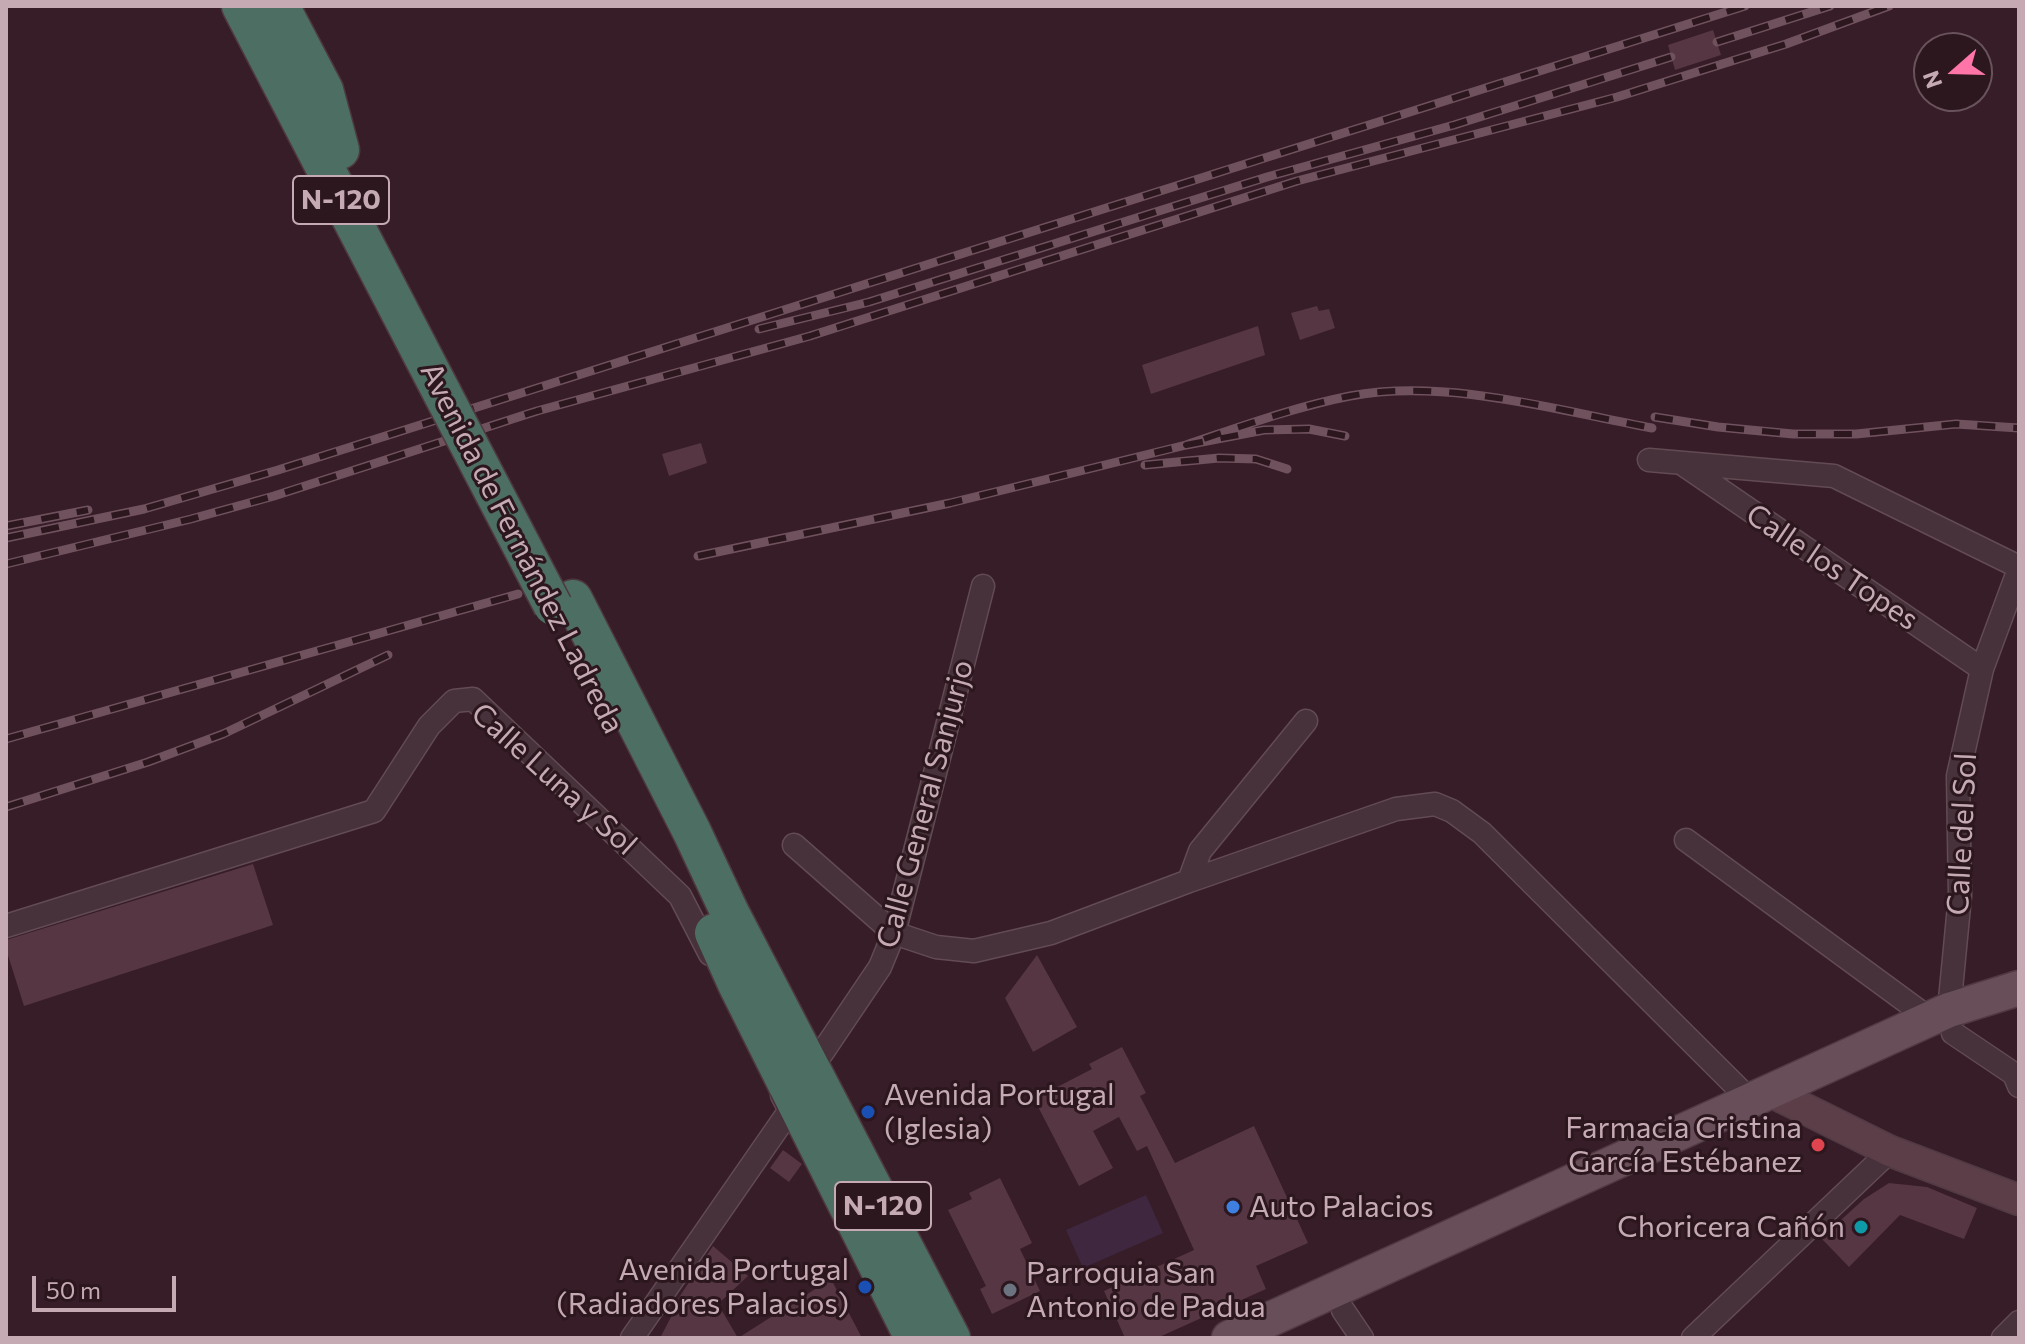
<!DOCTYPE html>
<meta charset="utf-8">
<style>
body{margin:0}
#map{position:relative;width:2025px;height:1344px;overflow:hidden;background:#371d28;font-family:Commissioner,sans-serif}
canvas{display:block}
.frame{position:absolute;inset:0;border:8px solid #c5aab4;pointer-events:none}
.north{position:absolute;left:1913px;top:32px;width:80px;height:80px;box-sizing:border-box;background:#2c171f;border:2px solid #69525b;border-radius:50%;rotate:250deg;font-size:22px;font-weight:700;line-height:32px;text-align:center;color:#c5aab4}
.north::after{content:'';display:block;margin:auto;width:28px;height:36px;background:#ff75a7;clip-path:polygon(50% 0,100% 100%,50% 72%,0 100%)}
.scale{position:absolute;left:32px;top:1276px;width:144px;height:36px;box-sizing:border-box;border:4px solid #c5aab4;border-top:0;padding-left:10px;font-size:24px;line-height:28px;white-space:nowrap;color:#c5aab4;-webkit-text-stroke:6px #2c171f;paint-order:stroke}
</style>
<div id="map">
<canvas width="2025" height="1344"></canvas>
<div class="frame"></div>
<div class="north">N</div>
<div class="scale">50 m</div>
</div>
<script>
const context = document.querySelector('canvas').getContext('2d');
context.lineJoin = 'round';
function fill(path, color) {
  context.fillStyle = color;
  context.fill(path, 'evenodd');
}
function trace(path, color, width, dash) {
  context.strokeStyle = color;
  context.lineWidth = width;
  context.lineCap = dash ? 'butt' : 'round';
  context.setLineDash(dash || []);
  context.stroke(path);
}
function write(font, color, halo, rows, align = 'center') {
  context.font = font + ' Commissioner,sans-serif';
  context.lineWidth = 6;
  context.setLineDash([]);
  context.textBaseline = 'middle';
  context.strokeStyle = halo;
  context.fillStyle = color;
  for (const [text, x, y, turn = 0] of rows) {
    context.save();
    context.translate(x, y);
    context.rotate((+turn || 0) * Math.PI / 180);
    context.textAlign = isNaN(turn) ? turn : align;
    if (halo) context.strokeText(text, 0, 0);
    context.fillText(text, 0, 0);
    context.restore();
  }
}
fill(new Path2D(`
 M 1146,1195 L 1163,1233 L 1083,1268 L 1066,1230 Z`), '#3f2740');
fill(new Path2D(`
 M 1713,30 L 1721,55 L 1675,70 L 1668,45 Z
 M 1317,306 L 1319,311 L 1329,309 L 1335,328 L 1300,340 L 1291,313 Z
 M 1258,326 L 1265,355 L 1151,394 L 1142,365 Z
 M 701,443 L 707,463 L 669,476 L 662,454 Z
 M 253,864 L 273,925 L 24,1006 L 6,949 L 6,940 Z
 M 1037,955 L 1077,1027 L 1033,1052 L 1005,998 Z
 M 1122,1047 L 1146,1093 L 1140,1096 L 1175,1163 L 1254,1126 L 1308,1243 L 1256,1266 L 1266,1289 L 1157,1338 L 1125,1338 L 1104,1291 L 1194,1250 L 1147,1146 L 1137,1151 L 1119,1117 L 1093,1131 L 1113,1168 L 1079,1186 L 1034,1099 L 1092,1069 L 1089,1064 Z
 M 783,1150 L 802,1164 L 789,1182 L 770,1168 Z
 M 1000,1178 L 1032,1243 L 1020,1249 L 1040,1291 L 992,1314 L 980,1289 L 986,1286 L 948,1210 L 972,1199 L 969,1193 Z
 M 1889,1183 L 1927,1187 L 1977,1208 L 1964,1239 L 1900,1215 L 1849,1267 L 1821,1238 L 1864,1199 Z
 M 713,1246 L 748,1276 L 718,1304 L 738,1338 L 660,1338 L 671,1317 L 668,1314 Z
 M 831,1279 L 862,1338 L 738,1338 Z`), '#553642');
const street = new Path2D(`
 M 1649,460 L 1834,476 L 2019,567
 M 1684,465 L 1982,669
 M 1686,840 L 1930,1019
 M 794,845 L 894,933 L 936,947 L 974,951 L 1051,933 L 1189,881 L 1396,809 L 1435,804 L 1452,811 L 1482,833 L 1751,1101
 M 1189,881 L 1200,851 L 1306,721
 M 6,926 L 374,811 L 429,726 L 454,701 L 473,699 L 680,896 L 710,954
 M 1949,1010 L 1960,896 L 1958,776 L 1982,669 L 2019,569
 M 1953,1033 L 2014,1074 L 2019,1086
 M 822,1053 L 880,967 L 894,933 L 983,586
 M 1343,1310 L 1362,1338
 M 632,1338 L 790,1110 L 782,1095
 M 1693,1338 L 1890,1151
 M 2003,1338 L 2019,1322`);
const secondary = new Path2D(`
 M 1771,1092 L 1890,1151 L 2019,1200`);
const primary = new Path2D(`
 M 1229,1338 L 1949,1010 L 2019,988`);
const highway = new Path2D(`
 M 241,6 L 442,393
 M 280,6 L 324,90 L 340,150
 M 573,599 L 692,832 L 730,913 L 951,1338
 M 714,933 L 737,984 L 914,1338`);
trace(street, '#634b54', 25);
trace(secondary, '#513a43', 33);
trace(primary, '#513a43', 37);
trace(highway, '#4f3941', 41);
trace(street, '#47313a', 22);
trace(secondary, '#5b3e48', 30);
trace(primary, '#684e58', 34);
trace(highway, '#4d6e62', 38);
const rail = new Path2D(`
 M 1717,42 L 1830,6
 M 759,329 L 869,302 L 1267,177 L 1454,125 L 1671,57
 M 1655,417 L 1718,427 L 1793,434 L 1856,434 L 1956,424 L 2019,428
 M 1345,436 L 1309,429 L 1264,430 L 1186,445 C 1240,427 1294,407 1350,396 C 1446,378 1556,410 1652,428
 M 1145,465 L 1219,458 L 1256,459 L 1287,469
 M 6,526 L 88,510
 M 6,538 L 144,509 L 278,470 L 1745,6
 M 698,556 L 950,503 L 1186,445
 M 6,564 L 191,519 L 274,496 L 537,411 L 810,336 L 1297,181 L 1617,97 L 1786,44 L 1889,6
 M 6,739 L 518,594
 M 6,807 L 148,762 L 223,734 L 388,655`);
trace(rail, '#6f525d', 9);
trace(rail, '#2c171f', 6, [18]);
const highwayBridge = new Path2D(`
 M 442,393 L 553,606`);
trace(highwayBridge, '#4f3941', 41, []);
trace(highwayBridge, '#4d6e62', 38);
for (const [x, y, r, color] of [
 [868,1112,8,"#1a4fb4"],
 [1818,1145,8,"#e0444e"],
 [1233,1207,8,"#3f7fe0"],
 [1861,1227,8,"#0f9aa8"],
 [865,1287,8,"#1a4fb4"],
 [1010,1290,8,"#6b7280"]
]) {
  const dot = new Path2D();
  dot.arc(x, y, r, 0, 2 * Math.PI);
  context.fillStyle = color;
  context.fill(dot);
  trace(dot, '#2c171f', 3);
}
for (const [x, y, w] of [
 [341,200,96],
 [883,1206,96]
]) {
  const box = new Path2D();
  box.roundRect(x - w / 2, y - 24, w, 48, 6);
  context.fillStyle = '#2c171f';
  context.fill(box);
  trace(box, '#c5aab4', 2);
}
write('bold 28px', '#c5aab4', null, [
 ["N-120",341,200],
 ["N-120",883,1206]
]);
write('30px', '#c5aab4', '#2c171f', [
 ["Avenida de Fernández Ladreda",522,548,63],
 ["Calle los Topes",1832,567,34],
 ["Calle Luna y Sol",554,779,42],
 ["Calle General Sanjurjo",925,804,-75],
 ["Calle del Sol",1962,834,-87]
]);
write('30px', '#c5aab4', '#2c171f', [
 ["Avenida Portugal",884,1095],
 ["(Iglesia)",884,1129],
 ["Farmacia Cristina",1802,1128,"right"],
 ["García Estébanez",1802,1162,"right"],
 ["Auto Palacios",1249,1207],
 ["Choricera Cañón",1845,1227,"right"],
 ["Avenida Portugal",849,1270,"right"],
 ["(Radiadores Palacios)",849,1304,"right"],
 ["Parroquia San",1026,1273],
 ["Antonio de Padua",1026,1307]
], 'left');
</script>
